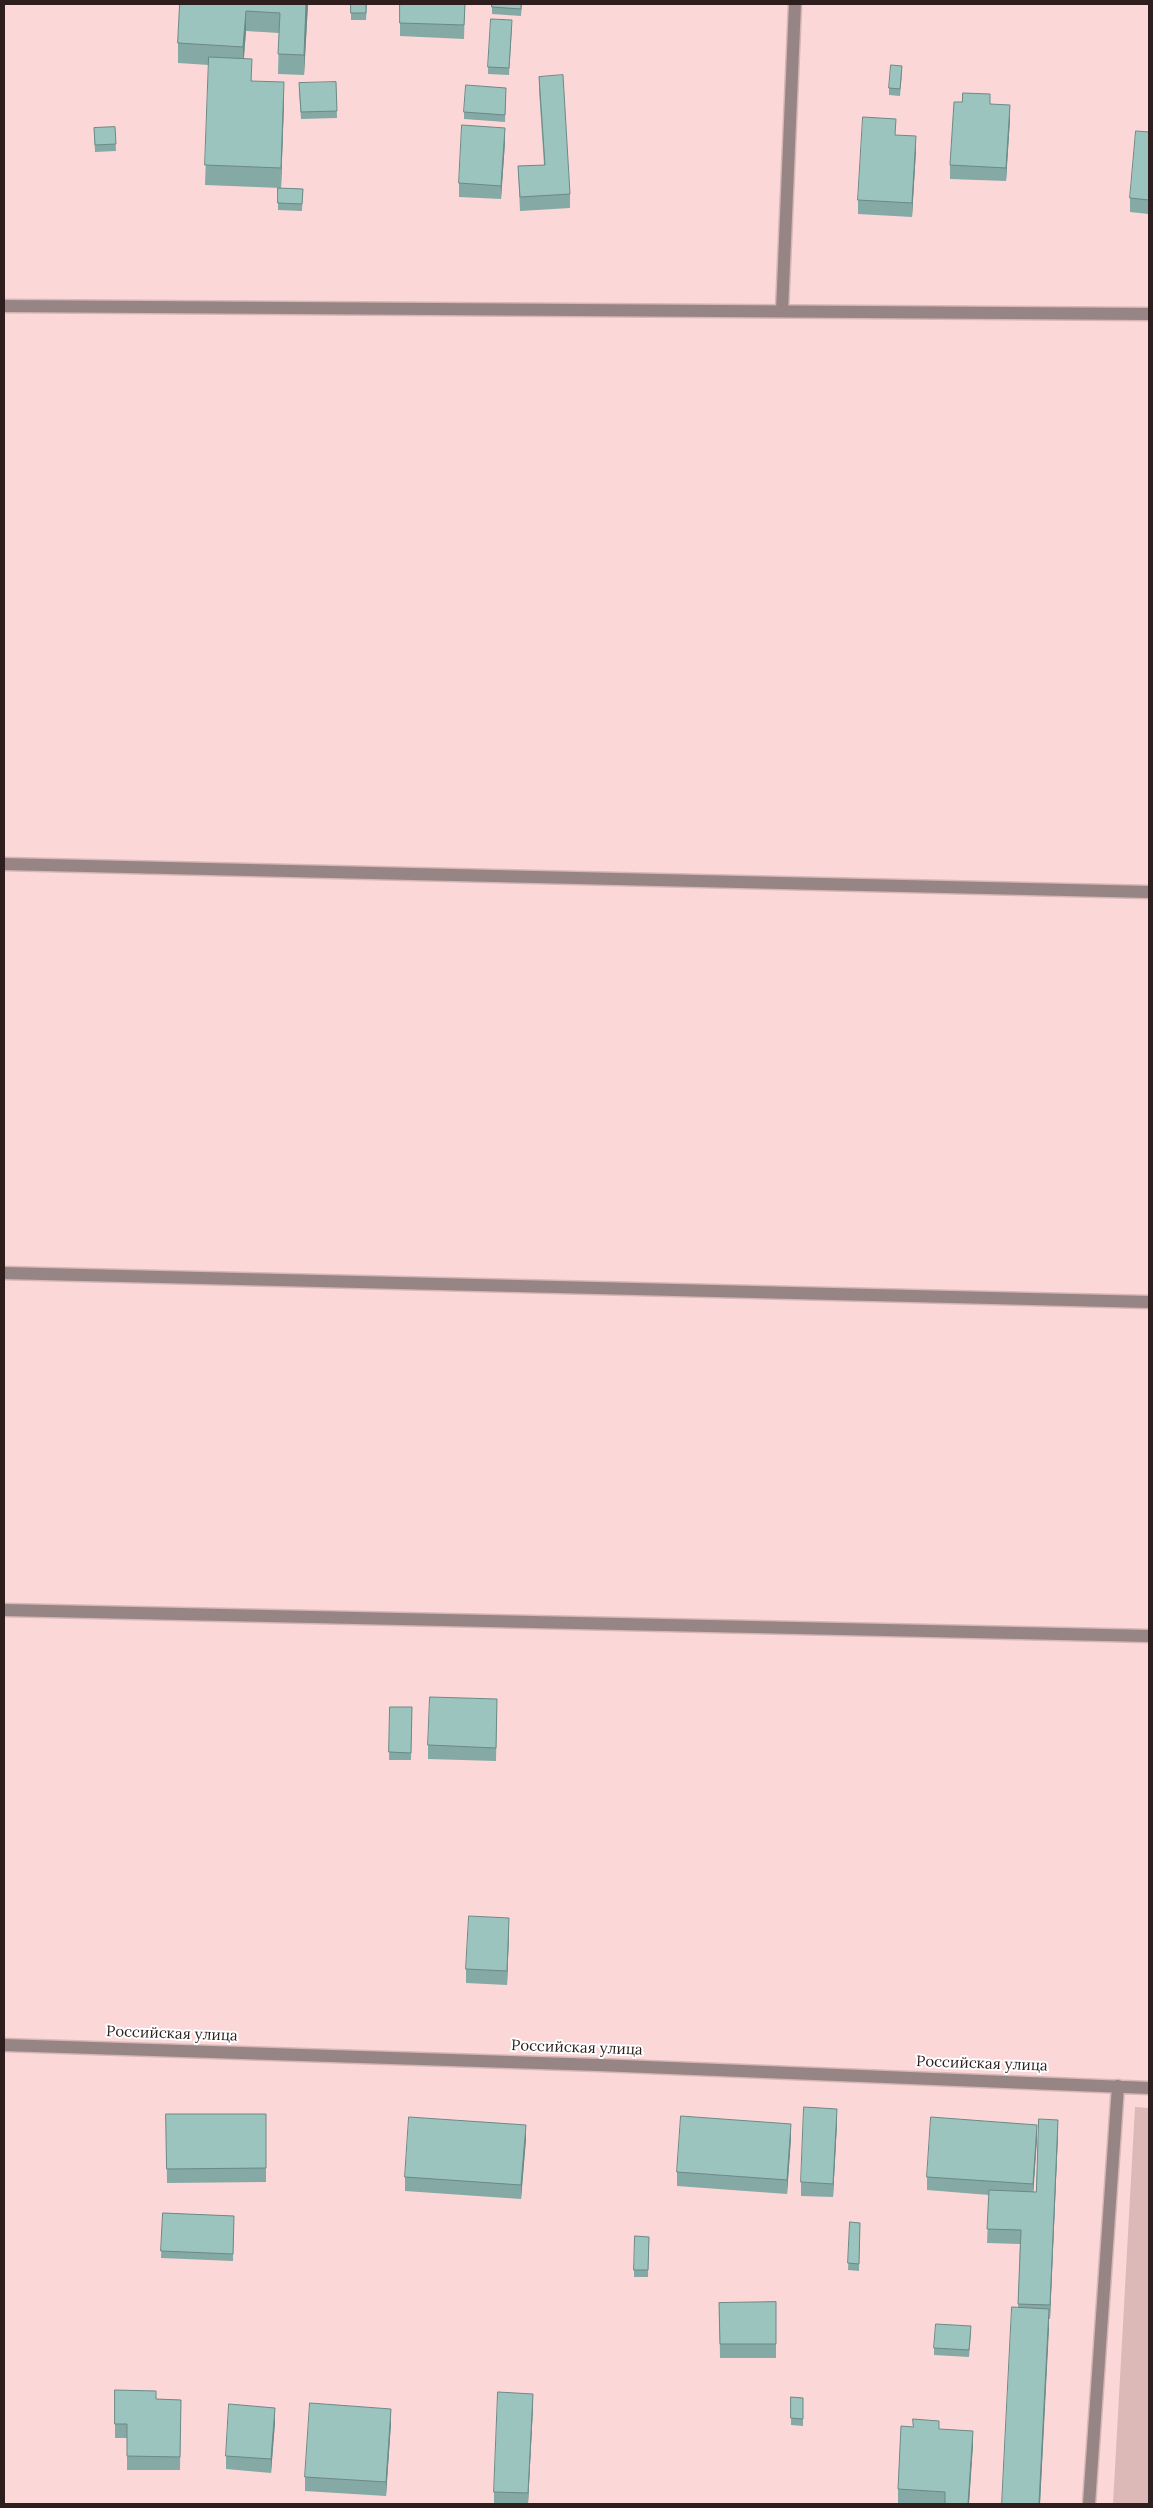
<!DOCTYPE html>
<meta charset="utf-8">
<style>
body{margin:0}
#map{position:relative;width:1153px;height:2508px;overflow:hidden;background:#fbd8d7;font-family:Lora,serif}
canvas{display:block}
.frame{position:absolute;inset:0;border:5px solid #2e1e1e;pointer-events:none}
</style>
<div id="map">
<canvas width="1153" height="2508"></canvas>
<div class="frame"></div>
</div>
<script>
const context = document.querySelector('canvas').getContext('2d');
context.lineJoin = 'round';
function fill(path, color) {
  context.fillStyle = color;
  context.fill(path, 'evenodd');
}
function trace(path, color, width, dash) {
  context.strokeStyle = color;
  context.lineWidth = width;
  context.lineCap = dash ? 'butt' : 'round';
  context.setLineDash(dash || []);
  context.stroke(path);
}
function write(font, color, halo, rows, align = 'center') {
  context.font = font + ' Lora,serif';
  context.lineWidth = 4;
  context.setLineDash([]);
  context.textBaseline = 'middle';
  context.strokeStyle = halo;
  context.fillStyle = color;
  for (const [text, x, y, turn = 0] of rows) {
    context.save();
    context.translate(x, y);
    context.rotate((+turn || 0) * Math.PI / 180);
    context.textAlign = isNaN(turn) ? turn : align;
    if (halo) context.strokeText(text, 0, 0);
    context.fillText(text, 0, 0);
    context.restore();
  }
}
fill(new Path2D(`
 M 1135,2107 L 1149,2108 L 1149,2504 L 1113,2504 Z`), '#dcb8b7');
const lane = new Path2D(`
 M 4,306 L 1149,314
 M 782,311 L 795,4
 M 4,1273 L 1149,1302
 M 4,1610 L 1149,1636`);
const street = new Path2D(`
 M 4,864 L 1149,892
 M 4,2045 L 599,2065 L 1149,2088
 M 1089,2504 L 1118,2086`);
trace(lane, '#d6b7b6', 15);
trace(street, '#d6b7b6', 15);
trace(lane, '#978585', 12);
trace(street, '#978585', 12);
fill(new Path2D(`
 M 180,4 L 308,4 L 304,75 L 278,74 L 279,33 L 246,31 L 244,58 L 252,81 L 284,102 L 281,188 L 205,185 L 209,65 L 178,63 L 178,43 Z
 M 351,4 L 367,4 L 366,20 L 351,20 Z
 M 400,4 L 465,4 L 464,39 L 400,36 Z
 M 492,4 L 522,4 L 521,16 L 492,14 Z
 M 512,27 L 509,75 L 488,74 L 488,67 Z
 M 902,73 L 900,96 L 889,95 L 889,88 Z
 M 539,77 L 570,194 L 570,208 L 520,211 L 518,166 L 544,165 L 539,90 Z
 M 336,82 L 337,118 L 301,119 L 299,90 Z
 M 506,95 L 505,122 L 464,119 L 464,112 Z
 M 990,104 L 1010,119 L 1006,181 L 950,179 L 950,165 Z
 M 115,127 L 116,151 L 95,152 L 94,128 Z
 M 1149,132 L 1149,214 L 1130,212 L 1130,198 Z
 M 896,135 L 916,150 L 912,217 L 858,214 L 858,200 Z
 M 505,142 L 501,199 L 459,197 L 459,183 Z
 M 278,188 L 303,189 L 302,211 L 278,210 Z
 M 390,1707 L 412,1707 L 411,1760 L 389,1760 Z
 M 497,1713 L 496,1761 L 428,1759 L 428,1745 Z
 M 509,1932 L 507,1985 L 466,1983 L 466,1969 Z
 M 166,2114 L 266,2114 L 266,2182 L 167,2183 Z
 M 837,2123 L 833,2197 L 801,2196 L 801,2182 Z
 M 1058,2134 L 1050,2319 L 1049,2319 L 1040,2504 L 1002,2504 L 1018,2308 L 1020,2244 L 987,2243 L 989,2195 L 927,2190 L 927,2177 L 1037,2138 L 1033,2192 L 1036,2192 Z
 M 791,2138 L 787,2194 L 677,2186 L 677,2172 Z
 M 526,2139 L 521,2199 L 405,2191 L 405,2177 Z
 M 163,2213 L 234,2216 L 233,2261 L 161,2258 Z
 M 850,2222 L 860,2223 L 859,2271 L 848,2270 Z
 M 649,2237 L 648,2277 L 634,2277 L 634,2270 Z
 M 776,2302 L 776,2358 L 720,2358 L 719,2303 Z
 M 971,2334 L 969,2357 L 934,2355 L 934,2348 Z
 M 115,2390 L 156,2399 L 181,2400 L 180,2470 L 127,2470 L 127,2438 L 115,2438 Z
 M 791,2397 L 803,2398 L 803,2426 L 791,2425 Z
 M 533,2407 L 528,2504 L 494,2504 L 494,2492 Z
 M 275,2422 L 271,2473 L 226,2469 L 226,2456 Z
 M 391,2423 L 386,2496 L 305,2491 L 305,2477 Z
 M 939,2429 L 973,2444 L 969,2504 L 921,2504 L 898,2503 L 898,2489 Z`), '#85a9a4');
fill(new Path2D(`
 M 306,4 L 308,4 L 304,75 L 304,55 Z
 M 246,11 L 246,31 L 243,67 L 243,47 Z
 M 284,82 L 284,102 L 281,188 L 281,168 Z
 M 1010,105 L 1010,119 L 1006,181 L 1006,168 Z
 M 505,128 L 505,142 L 501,199 L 501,186 Z
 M 916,136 L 916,150 L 912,217 L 912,203 Z
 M 509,1918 L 509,1932 L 507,1985 L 507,1971 Z
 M 837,2109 L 837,2123 L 833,2197 L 833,2184 Z
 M 1058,2120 L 1058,2134 L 1050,2319 L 1050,2305 Z
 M 791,2124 L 791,2138 L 787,2194 L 787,2180 Z
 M 526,2125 L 526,2139 L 521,2199 L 521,2185 Z
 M 1037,2125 L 1037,2138 L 1033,2198 L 1033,2184 Z
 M 1049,2309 L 1049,2329 L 1040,2504 L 1039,2504 Z
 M 533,2394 L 533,2407 L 528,2504 L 528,2493 Z
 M 275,2408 L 275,2422 L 271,2473 L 271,2459 Z
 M 391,2409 L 391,2423 L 386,2496 L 386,2482 Z
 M 973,2431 L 973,2444 L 969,2504 L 968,2504 Z`), '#6c8986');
const building = new Path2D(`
 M 180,4 L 306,4 L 304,55 L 278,54 L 280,13 L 246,11 L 243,47 L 178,43 Z
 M 351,4 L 366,4 L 366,13 L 351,13 Z
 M 400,4 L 465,4 L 464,25 L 400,23 Z
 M 492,4 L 521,4 L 521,9 L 492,7 Z
 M 491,19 L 512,20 L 509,68 L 488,67 Z
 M 209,57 L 252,59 L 251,81 L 284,82 L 281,168 L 205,165 Z
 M 891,65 L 902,66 L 900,89 L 889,88 Z
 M 563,75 L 570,194 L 520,197 L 518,166 L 545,165 L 539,77 Z
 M 336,82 L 337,111 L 301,112 L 299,83 Z
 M 466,85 L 506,88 L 505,115 L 464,112 Z
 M 963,93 L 990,94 L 990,104 L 1010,105 L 1006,168 L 950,165 L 954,102 L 962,102 Z
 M 863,117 L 896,119 L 895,135 L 916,136 L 912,203 L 858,200 Z
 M 462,125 L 505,128 L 501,186 L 459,183 Z
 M 115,127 L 116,144 L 95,145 L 94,128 Z
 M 1136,131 L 1149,132 L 1149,200 L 1130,198 Z
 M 278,188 L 303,189 L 302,204 L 278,203 Z
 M 430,1697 L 497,1699 L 496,1748 L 428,1745 Z
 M 390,1707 L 412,1707 L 411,1753 L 389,1752 Z
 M 469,1916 L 509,1918 L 507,1971 L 466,1969 Z
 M 804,2107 L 837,2109 L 833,2184 L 801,2182 Z
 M 166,2114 L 266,2114 L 266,2168 L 167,2169 Z
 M 681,2116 L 791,2124 L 787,2180 L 677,2172 Z
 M 409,2117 L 526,2125 L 521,2185 L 405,2177 Z
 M 931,2117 L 1037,2125 L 1033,2184 L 927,2177 Z
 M 1039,2119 L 1058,2120 L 1050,2305 L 1018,2304 L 1021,2230 L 987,2229 L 989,2190 L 1036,2192 Z
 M 163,2213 L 234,2216 L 233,2254 L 161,2251 Z
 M 850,2222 L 860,2223 L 859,2264 L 848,2263 Z
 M 635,2236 L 649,2237 L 648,2270 L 634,2270 Z
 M 776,2302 L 776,2344 L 720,2344 L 719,2303 Z
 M 1012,2307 L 1049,2309 L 1039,2504 L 1002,2504 Z
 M 936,2324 L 971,2326 L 969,2350 L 934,2348 Z
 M 115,2390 L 156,2391 L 156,2399 L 181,2400 L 180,2457 L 127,2456 L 127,2424 L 115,2424 Z
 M 498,2392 L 533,2394 L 528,2493 L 494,2492 Z
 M 791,2397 L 803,2398 L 803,2419 L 791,2418 Z
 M 310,2403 L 391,2409 L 386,2482 L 305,2477 Z
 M 229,2404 L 275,2408 L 271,2459 L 226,2456 Z
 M 913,2419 L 939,2421 L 939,2429 L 973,2431 L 968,2504 L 945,2504 L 945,2492 L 898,2489 L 901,2426 L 913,2427 Z`);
fill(building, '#9bc4bf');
trace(building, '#6c8986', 1);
write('15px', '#2e1e1e', '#fff', [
 ["Российская улица",172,2034,2],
 ["Российская улица",577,2048,2],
 ["Российская улица",982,2064,2]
]);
</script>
